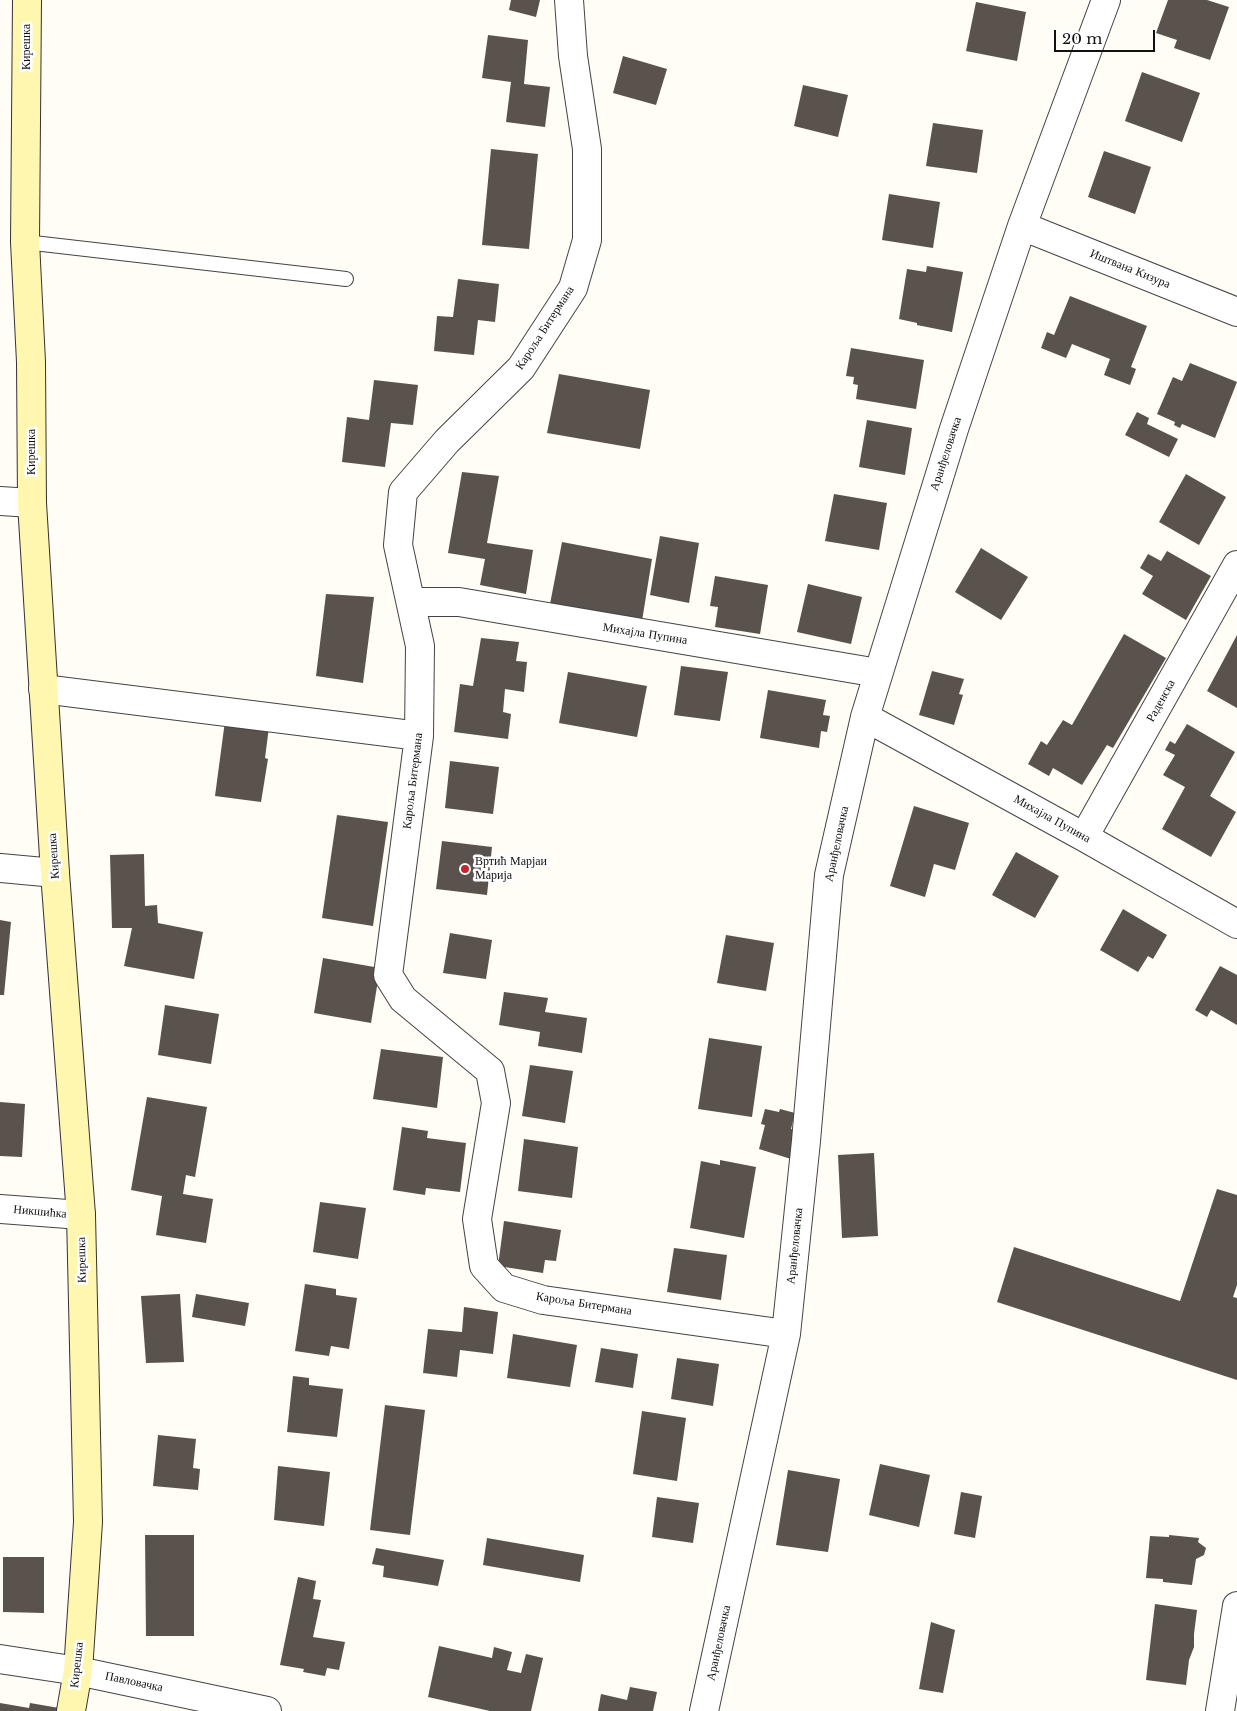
<!DOCTYPE html>
<meta charset="utf-8">
<style>
body{margin:0}
#map{position:relative;width:1237px;height:1711px;overflow:hidden;background:#fffdf5;font-family:"Libre Baskerville",serif}
canvas{display:block}
.scale{position:absolute;left:1054px;top:30px;width:101px;height:22px;box-sizing:border-box;border:2px solid #111;border-top:0;padding-left:6px;font-size:15px;line-height:18px;white-space:nowrap;color:#111;-webkit-text-stroke:4px #fff;paint-order:stroke}
</style>
<div id="map">
<canvas width="1237" height="1711"></canvas>
<div class="scale">20 m</div>
</div>
<script>
const context = document.querySelector('canvas').getContext('2d');
context.lineJoin = 'round';
function fill(path, color) {
  context.fillStyle = color;
  context.fill(path, 'evenodd');
}
function trace(path, color, width, dash) {
  context.strokeStyle = color;
  context.lineWidth = width;
  context.lineCap = dash ? 'butt' : 'round';
  context.setLineDash(dash || []);
  context.stroke(path);
}
function write(font, color, halo, rows, align = 'center') {
  context.font = font + ' "Libre Baskerville",serif';
  context.lineWidth = 5;
  context.setLineDash([]);
  context.textBaseline = 'middle';
  context.strokeStyle = halo;
  context.fillStyle = color;
  for (const [text, x, y, turn = 0] of rows) {
    context.save();
    context.translate(x, y);
    context.rotate((+turn || 0) * Math.PI / 180);
    context.textAlign = isNaN(turn) ? turn : align;
    if (halo) context.strokeText(text, 0, 0);
    context.fillText(text, 0, 0);
    context.restore();
  }
}
fill(new Path2D(`
 M 511,0 L 540,0 L 536,17 L 509,10 Z
 M 1168,0 L 1207,0 L 1229,7 L 1210,60 L 1174,48 L 1177,40 L 1156,33 Z
 M 976,2 L 1026,12 L 1017,61 L 966,51 Z
 M 488,35 L 528,40 L 524,84 L 550,87 L 545,127 L 506,122 L 511,82 L 482,78 Z
 M 623,56 L 667,69 L 656,105 L 613,93 Z
 M 1142,72 L 1200,93 L 1182,142 L 1125,121 Z
 M 803,85 L 848,95 L 838,137 L 794,126 Z
 M 933,123 L 983,130 L 977,173 L 926,166 Z
 M 491,149 L 538,154 L 529,249 L 482,245 Z
 M 1104,151 L 1151,167 L 1135,214 L 1088,197 Z
 M 889,194 L 940,202 L 933,248 L 882,240 Z
 M 927,266 L 963,272 L 952,332 L 917,325 L 917,323 L 899,319 L 907,269 L 926,272 Z
 M 458,279 L 499,284 L 495,322 L 478,320 L 474,355 L 434,351 L 437,316 L 453,317 Z
 M 1070,296 L 1147,326 L 1131,367 L 1136,369 L 1130,385 L 1104,375 L 1110,359 L 1072,344 L 1066,358 L 1041,348 L 1047,332 L 1054,335 Z
 M 851,348 L 924,360 L 916,409 L 856,399 L 858,385 L 853,384 L 854,377 L 846,376 Z
 M 1190,363 L 1237,382 L 1215,438 L 1182,424 L 1180,428 L 1174,425 L 1175,422 L 1157,414 L 1173,377 L 1182,381 Z
 M 559,374 L 650,390 L 640,449 L 547,433 Z
 M 374,380 L 418,385 L 413,425 L 391,423 L 385,467 L 342,462 L 347,417 L 369,420 Z
 M 1137,412 L 1149,418 L 1147,424 L 1178,439 L 1169,457 L 1125,435 Z
 M 867,420 L 912,428 L 905,475 L 859,467 Z
 M 462,472 L 499,476 L 487,543 L 533,550 L 526,594 L 480,585 L 485,559 L 448,553 Z
 M 1186,474 L 1226,497 L 1199,545 L 1159,522 Z
 M 834,494 L 887,503 L 879,550 L 825,541 Z
 M 660,536 L 699,543 L 689,603 L 650,595 Z
 M 562,542 L 652,559 L 642,621 L 550,604 Z
 M 981,548 L 1028,577 L 1001,620 L 955,592 Z
 M 1167,551 L 1211,576 L 1186,620 L 1142,594 L 1153,576 L 1140,568 L 1148,554 L 1161,561 Z
 M 715,576 L 768,585 L 760,634 L 715,627 L 718,607 L 710,606 Z
 M 808,584 L 862,597 L 851,644 L 797,632 Z
 M 326,594 L 374,597 L 363,683 L 316,676 Z
 M 1124,634 L 1166,658 L 1113,748 L 1107,745 L 1082,785 L 1053,768 L 1049,776 L 1028,764 L 1041,741 L 1047,745 L 1063,720 L 1072,725 Z
 M 1237,635 L 1237,708 L 1207,691 Z
 M 481,638 L 519,642 L 516,661 L 527,662 L 524,692 L 505,689 L 503,712 L 511,714 L 508,739 L 454,732 L 460,684 L 473,686 Z
 M 681,666 L 728,672 L 720,721 L 674,715 Z
 M 932,671 L 964,679 L 959,694 L 963,695 L 954,725 L 919,715 Z
 M 568,672 L 647,686 L 637,737 L 559,723 Z
 M 768,690 L 826,700 L 823,715 L 830,716 L 827,732 L 821,731 L 819,748 L 760,738 Z
 M 225,721 L 269,727 L 265,758 L 268,759 L 261,802 L 215,796 Z
 M 1187,724 L 1235,752 L 1210,796 L 1236,812 L 1211,857 L 1162,829 L 1185,787 L 1163,775 L 1175,755 L 1165,750 L 1170,741 L 1175,744 Z
 M 450,761 L 499,767 L 493,814 L 445,808 Z
 M 914,806 L 969,823 L 955,870 L 934,864 L 925,897 L 890,886 Z
 M 337,815 L 388,822 L 373,926 L 322,918 Z
 M 442,841 L 492,847 L 487,895 L 436,889 Z
 M 1016,852 L 1059,876 L 1035,918 L 992,895 Z
 M 144,854 L 145,906 L 157,905 L 158,923 L 203,932 L 194,979 L 124,966 L 132,928 L 112,928 L 110,855 Z
 M 1123,909 L 1167,935 L 1153,959 L 1148,956 L 1138,972 L 1100,950 Z
 M 0,920 L 11,922 L 4,995 L 0,995 Z
 M 450,933 L 492,940 L 486,979 L 443,973 Z
 M 726,935 L 774,943 L 766,991 L 717,983 Z
 M 323,958 L 380,968 L 371,1023 L 314,1013 Z
 M 1220,966 L 1237,975 L 1237,1025 L 1211,1010 L 1207,1017 L 1195,1010 Z
 M 504,992 L 548,998 L 545,1012 L 587,1018 L 582,1053 L 538,1046 L 540,1032 L 499,1025 Z
 M 165,1005 L 219,1014 L 211,1064 L 158,1055 Z
 M 709,1038 L 762,1046 L 752,1117 L 698,1109 Z
 M 381,1049 L 443,1057 L 437,1108 L 373,1099 Z
 M 530,1065 L 573,1071 L 565,1123 L 522,1116 Z
 M 147,1097 L 207,1107 L 195,1177 L 186,1175 L 183,1194 L 213,1199 L 206,1243 L 156,1235 L 162,1196 L 131,1190 Z
 M 0,1102 L 25,1104 L 22,1157 L 0,1156 Z
 M 765,1109 L 779,1112 L 780,1109 L 795,1113 L 791,1129 L 798,1131 L 791,1159 L 759,1149 L 765,1125 L 761,1124 Z
 M 402,1127 L 428,1131 L 427,1138 L 466,1143 L 460,1192 L 426,1188 L 425,1195 L 393,1190 Z
 M 524,1139 L 578,1147 L 572,1198 L 518,1191 Z
 M 874,1153 L 878,1236 L 842,1238 L 838,1155 Z
 M 720,1160 L 756,1167 L 744,1238 L 690,1228 L 701,1161 L 720,1165 Z
 M 1217,1189 L 1237,1195 L 1237,1285 L 1233,1297 L 1237,1298 L 1237,1380 L 997,1302 L 1014,1247 L 1180,1301 Z
 M 320,1202 L 366,1208 L 358,1259 L 313,1252 Z
 M 504,1221 L 561,1230 L 556,1261 L 545,1260 L 543,1273 L 498,1266 Z
 M 674,1248 L 727,1255 L 721,1300 L 667,1292 Z
 M 305,1284 L 336,1289 L 336,1295 L 357,1298 L 349,1349 L 331,1346 L 329,1356 L 295,1351 Z
 M 180,1294 L 184,1362 L 146,1363 L 141,1296 Z
 M 196,1294 L 249,1303 L 245,1326 L 192,1317 Z
 M 464,1307 L 498,1312 L 493,1354 L 460,1350 L 457,1377 L 423,1373 L 428,1329 L 462,1332 Z
 M 513,1334 L 577,1345 L 570,1387 L 507,1378 Z
 M 601,1348 L 638,1354 L 633,1388 L 595,1382 Z
 M 677,1358 L 719,1364 L 713,1406 L 671,1399 Z
 M 293,1376 L 309,1378 L 309,1385 L 343,1389 L 337,1437 L 287,1432 Z
 M 385,1405 L 425,1410 L 410,1535 L 370,1530 Z
 M 642,1411 L 686,1418 L 677,1481 L 633,1474 Z
 M 158,1435 L 196,1439 L 193,1468 L 200,1469 L 198,1490 L 153,1486 Z
 M 880,1464 L 930,1475 L 919,1527 L 869,1515 Z
 M 278,1466 L 330,1472 L 324,1526 L 274,1520 Z
 M 788,1470 L 840,1479 L 828,1552 L 776,1545 Z
 M 961,1492 L 982,1496 L 975,1538 L 954,1534 Z
 M 657,1497 L 699,1503 L 693,1543 L 652,1537 Z
 M 145,1535 L 194,1535 L 194,1636 L 146,1636 Z
 M 1169,1535 L 1199,1538 L 1198,1542 L 1206,1548 L 1204,1555 L 1196,1559 L 1192,1585 L 1163,1582 L 1163,1579 L 1146,1578 L 1150,1536 L 1169,1537 Z
 M 487,1538 L 584,1555 L 580,1582 L 483,1565 Z
 M 376,1548 L 444,1560 L 438,1586 L 383,1577 L 384,1566 L 372,1564 Z
 M 3,1557 L 44,1557 L 44,1613 L 3,1612 Z
 M 298,1577 L 316,1581 L 313,1599 L 321,1600 L 313,1637 L 345,1642 L 339,1670 L 327,1668 L 325,1676 L 303,1672 L 304,1669 L 280,1665 Z
 M 1155,1604 L 1197,1610 L 1194,1634 L 1194,1647 L 1189,1660 L 1186,1685 L 1146,1680 Z
 M 931,1622 L 955,1630 L 943,1693 L 919,1689 Z
 M 439,1646 L 492,1658 L 494,1647 L 512,1652 L 507,1670 L 521,1673 L 526,1654 L 543,1658 L 531,1711 L 490,1711 L 428,1697 Z
 M 630,1687 L 657,1692 L 653,1711 L 598,1711 L 601,1694 L 627,1700 Z
 M 0,1703 L 29,1708 L 30,1703 L 59,1708 L 59,1711 L 0,1711 Z`), '#5a524d');
const lane = new Path2D(`
 M 25,242 L 346,279`);
const street = new Path2D(`
 M 569,0 L 573,56 L 587,149 L 587,240 L 573,288 L 521,368 L 447,441 L 403,492 L 398,545 L 420,646 L 419,736 L 388,975 L 403,999 L 490,1071 L 496,1103 L 477,1219 L 484,1266 L 504,1288 L 543,1300 L 786,1334
 M 1022,226 L 1237,312
 M 0,501 L 32,503
 M 411,602 L 459,602 L 878,673
 M 43,689 L 419,736
 M 865,717 L 1084,837 L 1237,924
 M 1084,837 L 1237,565
 M 0,868 L 55,873
 M 0,1209 L 81,1215
 M 0,1659 L 78,1671 L 267,1711
 M 704,1711 L 786,1334 L 806,1141 L 829,875 L 865,717 L 954,429 L 1022,226 L 1106,0
 M 1220,1711 L 1237,1606`);
const secondary = new Path2D(`
 M 27,0 L 25,242 L 31,362 L 32,503 L 55,873 L 81,1215 L 88,1522 L 78,1671 L 71,1711`);
trace(lane, '#444', 16);
trace(street, '#444', 30);
trace(secondary, '#333', 30);
trace(lane, '#fff', 14);
trace(street, '#fff', 28);
trace(secondary, '#fff6b0', 28);
for (const [x, y, r, color] of [
 [465,869,5,"#c4262e"]
]) {
  const dot = new Path2D();
  dot.arc(x, y, r, 0, 2 * Math.PI);
  context.fillStyle = color;
  context.fill(dot);
  trace(dot, '#fff', 2);
}
write('12px', '#111', '#fff', [
 ["Кирешка",27,47,-90],
 ["Иштвана Кизура",1130,269,22],
 ["Кароља Битермана",545,328,-57],
 ["Кирешка",32,452,-90],
 ["Аранђеловачка",946,454,-72],
 ["Михајла Пупина",645,634,9],
 ["Раденска",1161,701,-61],
 ["Кароља Битермана",413,781,-83],
 ["Михајла Пупина",1052,819,29],
 ["Аранђеловачка",837,844,-78],
 ["Кирешка",54,856,-94],
 ["Никшићка",40,1212,5],
 ["Аранђеловачка",795,1246,-84],
 ["Кирешка",82,1260,-91],
 ["Кароља Битермана",584,1304,9],
 ["Аранђеловачка",719,1643,-78],
 ["Кирешка",77,1665,-84],
 ["Павловачка",134,1682,12]
]);
write('12px', '#111', '#fff', [
 ["Вртић Марјаи",475,862],
 ["Марија",475,876]
], 'left');
</script>
